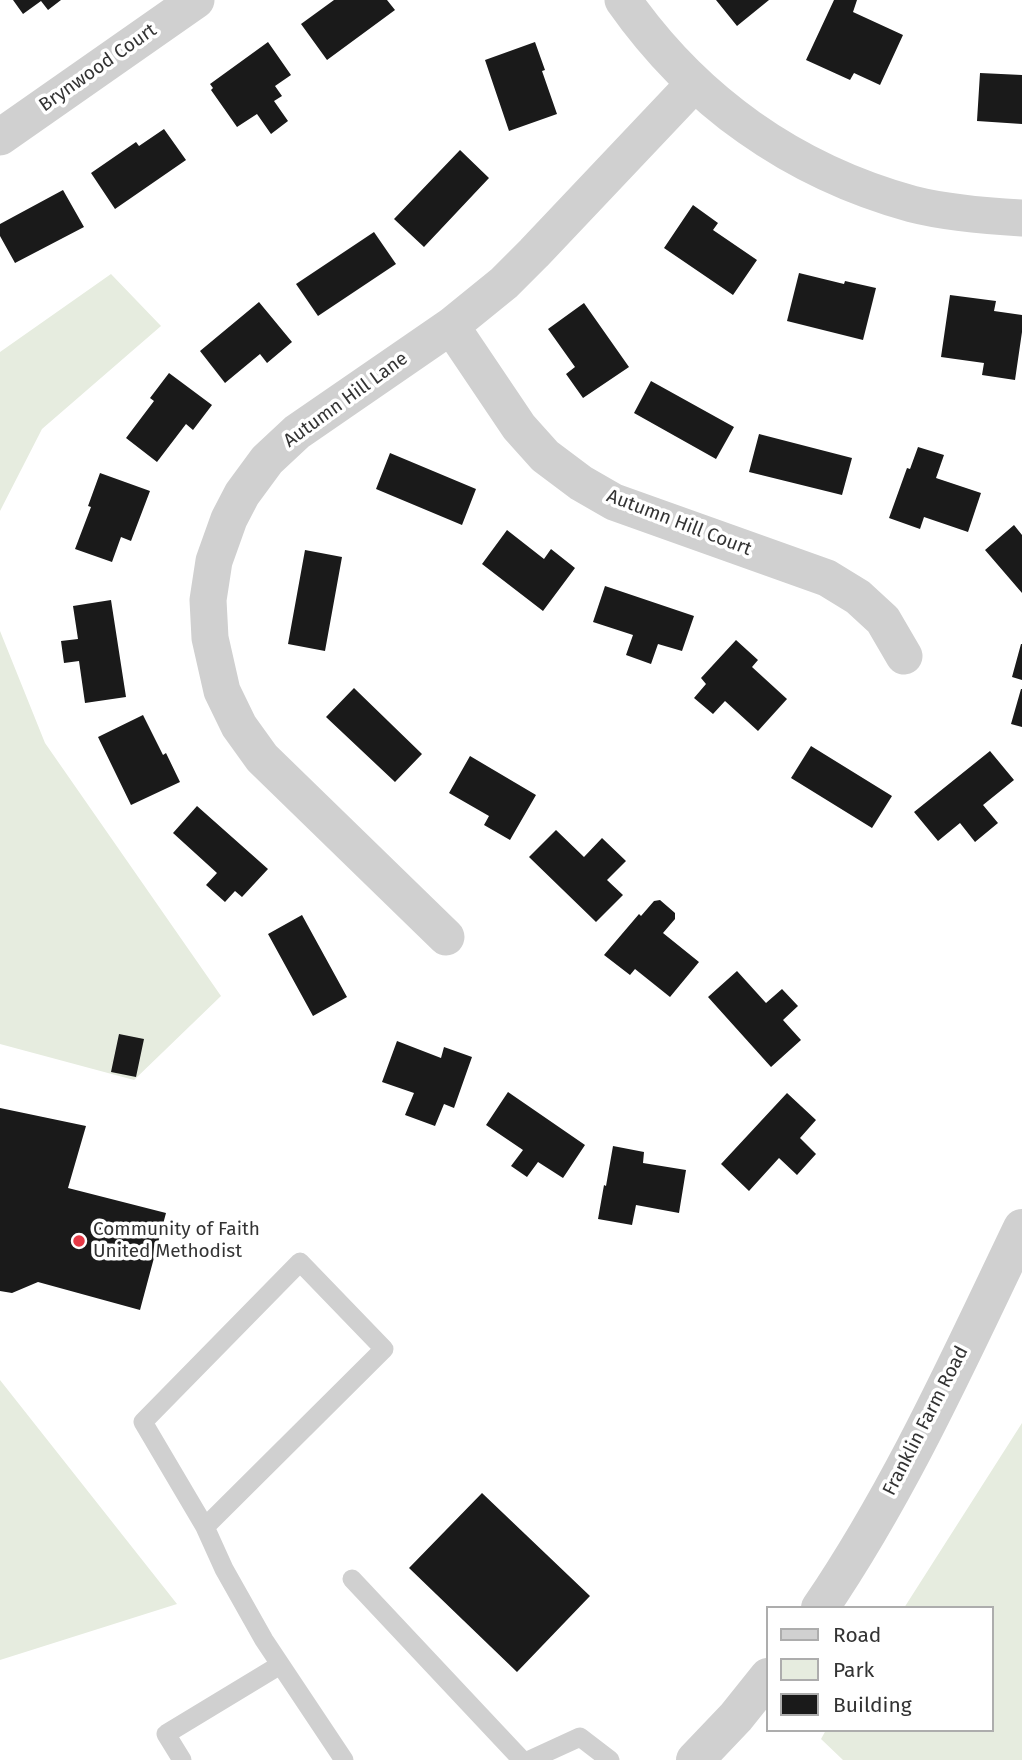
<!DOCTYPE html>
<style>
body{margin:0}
#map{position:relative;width:1022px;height:1760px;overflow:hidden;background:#fff;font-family:"Fira Sans",sans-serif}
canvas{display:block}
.legend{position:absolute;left:766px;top:1606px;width:228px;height:126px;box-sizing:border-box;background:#fff;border:2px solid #adadad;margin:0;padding:9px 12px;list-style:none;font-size:21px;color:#333}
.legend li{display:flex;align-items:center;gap:14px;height:35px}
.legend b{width:35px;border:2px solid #adadad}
</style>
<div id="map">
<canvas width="1022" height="1760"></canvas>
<ul class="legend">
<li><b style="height:9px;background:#d0d0d0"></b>Road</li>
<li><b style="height:19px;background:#e6ecdf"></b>Park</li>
<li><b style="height:19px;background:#1a1a1a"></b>Building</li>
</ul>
</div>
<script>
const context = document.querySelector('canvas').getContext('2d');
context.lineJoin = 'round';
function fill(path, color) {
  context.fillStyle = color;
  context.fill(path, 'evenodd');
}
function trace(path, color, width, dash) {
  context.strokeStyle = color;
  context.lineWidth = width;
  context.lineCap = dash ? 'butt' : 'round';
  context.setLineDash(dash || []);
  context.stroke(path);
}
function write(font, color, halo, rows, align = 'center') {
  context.font = font + ' "Fira Sans",sans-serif';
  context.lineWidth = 7;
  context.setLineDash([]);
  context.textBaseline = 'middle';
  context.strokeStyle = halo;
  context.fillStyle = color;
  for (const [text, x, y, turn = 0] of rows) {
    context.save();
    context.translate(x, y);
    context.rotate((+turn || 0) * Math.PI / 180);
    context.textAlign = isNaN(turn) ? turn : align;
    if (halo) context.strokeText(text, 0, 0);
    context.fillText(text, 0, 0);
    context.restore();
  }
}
fill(new Path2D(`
 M 111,274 L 161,326 L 42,429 L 0,511 L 0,352 Z
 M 0,631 L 45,743 L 221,996 L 134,1080 L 0,1044 Z
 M 0,1380 L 177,1604 L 0,1660 Z
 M 1022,1423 L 1022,1760 L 843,1760 L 821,1739 L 826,1730 L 992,1730 L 992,1608 L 904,1608 Z`), '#e6ecdf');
fill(new Path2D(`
 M 13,0 L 61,0 L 48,10 L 41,1 L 23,14 Z
 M 334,0 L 387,0 L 395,10 L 327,60 L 301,24 Z
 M 716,0 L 769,0 L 737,26 Z
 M 834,0 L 857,0 L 853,12 L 903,35 L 880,85 L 854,73 L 850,80 L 806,60 Z
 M 268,42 L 291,75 L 275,86 L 282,96 L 274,101 L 288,121 L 271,134 L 257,114 L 237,127 L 211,90 L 213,88 L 210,84 Z
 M 535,42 L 545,70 L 542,71 L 557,114 L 509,131 L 485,60 Z
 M 980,73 L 1022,75 L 1022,124 L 977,121 Z
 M 164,129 L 186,160 L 115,209 L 91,173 L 136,142 L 139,146 Z
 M 460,150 L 489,178 L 424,247 L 394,219 Z
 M 63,190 L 84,227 L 15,263 L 0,236 L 0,224 Z
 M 693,205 L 718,223 L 713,230 L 757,260 L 733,295 L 664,248 Z
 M 374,232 L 396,264 L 318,316 L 296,284 Z
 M 799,273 L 844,284 L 845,281 L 876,288 L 863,340 L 787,321 Z
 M 950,295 L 996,301 L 994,311 L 1022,315 L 1022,332 L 1015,380 L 982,375 L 984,363 L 941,357 Z
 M 259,302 L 292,342 L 267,363 L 260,354 L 225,383 L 200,351 Z
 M 584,303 L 629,367 L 583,398 L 566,374 L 575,367 L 548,329 Z
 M 169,373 L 212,405 L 193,430 L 186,424 L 157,462 L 126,438 L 154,401 L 150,398 Z
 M 651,381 L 734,427 L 716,459 L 634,413 Z
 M 759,434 L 852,458 L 842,495 L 749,472 Z
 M 918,447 L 944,455 L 936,478 L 981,493 L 968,532 L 924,517 L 920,529 L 889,518 L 907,468 L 910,469 Z
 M 390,453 L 476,489 L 462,525 L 376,489 Z
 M 100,473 L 150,491 L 131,541 L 121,537 L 112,562 L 75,549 L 91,507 L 88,506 Z
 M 1014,525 L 1022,535 L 1022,593 L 985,550 Z
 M 507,530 L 544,559 L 551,549 L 575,568 L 543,611 L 482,564 Z
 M 305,550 L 342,557 L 325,651 L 288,644 Z
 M 605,586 L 694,616 L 682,651 L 658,644 L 651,664 L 626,655 L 633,635 L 593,622 Z
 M 111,600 L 126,697 L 85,703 L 79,661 L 64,663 L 61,641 L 78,639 L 73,606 Z
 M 736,640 L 758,660 L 752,667 L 787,699 L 758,731 L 725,701 L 713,714 L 694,698 L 706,684 L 701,678 Z
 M 1021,644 L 1022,644 L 1022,680 L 1012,677 Z
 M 354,688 L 422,754 L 395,782 L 326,717 Z
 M 1021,689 L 1022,689 L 1022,727 L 1011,724 Z
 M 143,715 L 163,755 L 166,753 L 180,782 L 131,805 L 98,737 Z
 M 811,746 L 892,796 L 872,828 L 791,778 Z
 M 990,751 L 1014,780 L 983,805 L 998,823 L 975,842 L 960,823 L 938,841 L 914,812 Z
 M 470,756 L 536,795 L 510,840 L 484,825 L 489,816 L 449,793 Z
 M 197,806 L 268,869 L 242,897 L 235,891 L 225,902 L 206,885 L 217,873 L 173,833 Z
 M 556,830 L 584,857 L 602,838 L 626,861 L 607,880 L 623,895 L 596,922 L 529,857 Z
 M 660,900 L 675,913 L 675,919 L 663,933 L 699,962 L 670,997 L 635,969 L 630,975 L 604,955 L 639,914 L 641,916 L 654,901 Z
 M 302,915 L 347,997 L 313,1016 L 268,934 Z
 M 737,971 L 766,1003 L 782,989 L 798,1006 L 783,1020 L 801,1040 L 771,1067 L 708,997 Z
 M 119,1034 L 144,1039 L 136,1077 L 111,1072 Z
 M 397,1041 L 441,1058 L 444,1047 L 472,1057 L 454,1108 L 444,1104 L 435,1126 L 405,1115 L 414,1093 L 382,1082 Z
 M 508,1092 L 585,1145 L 563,1178 L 538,1162 L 527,1177 L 511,1166 L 523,1150 L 486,1125 Z
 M 787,1093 L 816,1120 L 800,1138 L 816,1154 L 797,1175 L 779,1158 L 749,1191 L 721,1164 Z
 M 0,1108 L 86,1126 L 68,1188 L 166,1213 L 140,1310 L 38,1282 L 12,1293 L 0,1291 Z
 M 613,1146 L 644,1152 L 643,1163 L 686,1170 L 679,1213 L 636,1205 L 632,1225 L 598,1219 L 604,1185 L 606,1186 Z
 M 482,1493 L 590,1596 L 517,1672 L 409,1568 Z`), '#1a1a1a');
trace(new Path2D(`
 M 205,1527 L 384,1349 L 300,1262 L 143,1422 L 205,1527 L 224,1569 L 264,1640 L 344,1760
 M 352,1579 L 522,1760
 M 182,1760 L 166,1734 L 280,1665
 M 530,1760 L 580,1737 L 610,1760`), '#d0d0d0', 19);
trace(new Path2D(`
 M 623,0 C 694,101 792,171 912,204 C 947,213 985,216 1022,218
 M 0,137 L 196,0
 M 451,326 L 519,427 L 545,456 L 581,483 L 614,502 L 827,578 L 858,597 L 883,620 L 904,656
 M 446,937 L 262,758 L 239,726 L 222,691 L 210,638 L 208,600 L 214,561 L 229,519 L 242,494 L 267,460 L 297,432 L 451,326 L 504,283 L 534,253 L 694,84`), '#d0d0d0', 37);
trace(new Path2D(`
 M 820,1608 C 901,1489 960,1357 1022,1228
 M 695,1760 L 736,1717 L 768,1677`), '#d0d0d0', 38);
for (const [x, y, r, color] of [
 [79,1241,7,"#e63946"]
]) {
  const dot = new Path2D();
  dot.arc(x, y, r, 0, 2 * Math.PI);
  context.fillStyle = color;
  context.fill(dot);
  trace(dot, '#fff', 2.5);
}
write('19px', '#333', '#fff', [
 ["Brynwood Court",98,68,-35],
 ["Autumn Hill Lane",346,400,-36],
 ["Autumn Hill Court",679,523,21],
 ["Franklin Farm Road",926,1421,-63]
]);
write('19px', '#333', '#fff', [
 ["Community of Faith",93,1230],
 ["United Methodist",93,1252]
], 'left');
</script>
